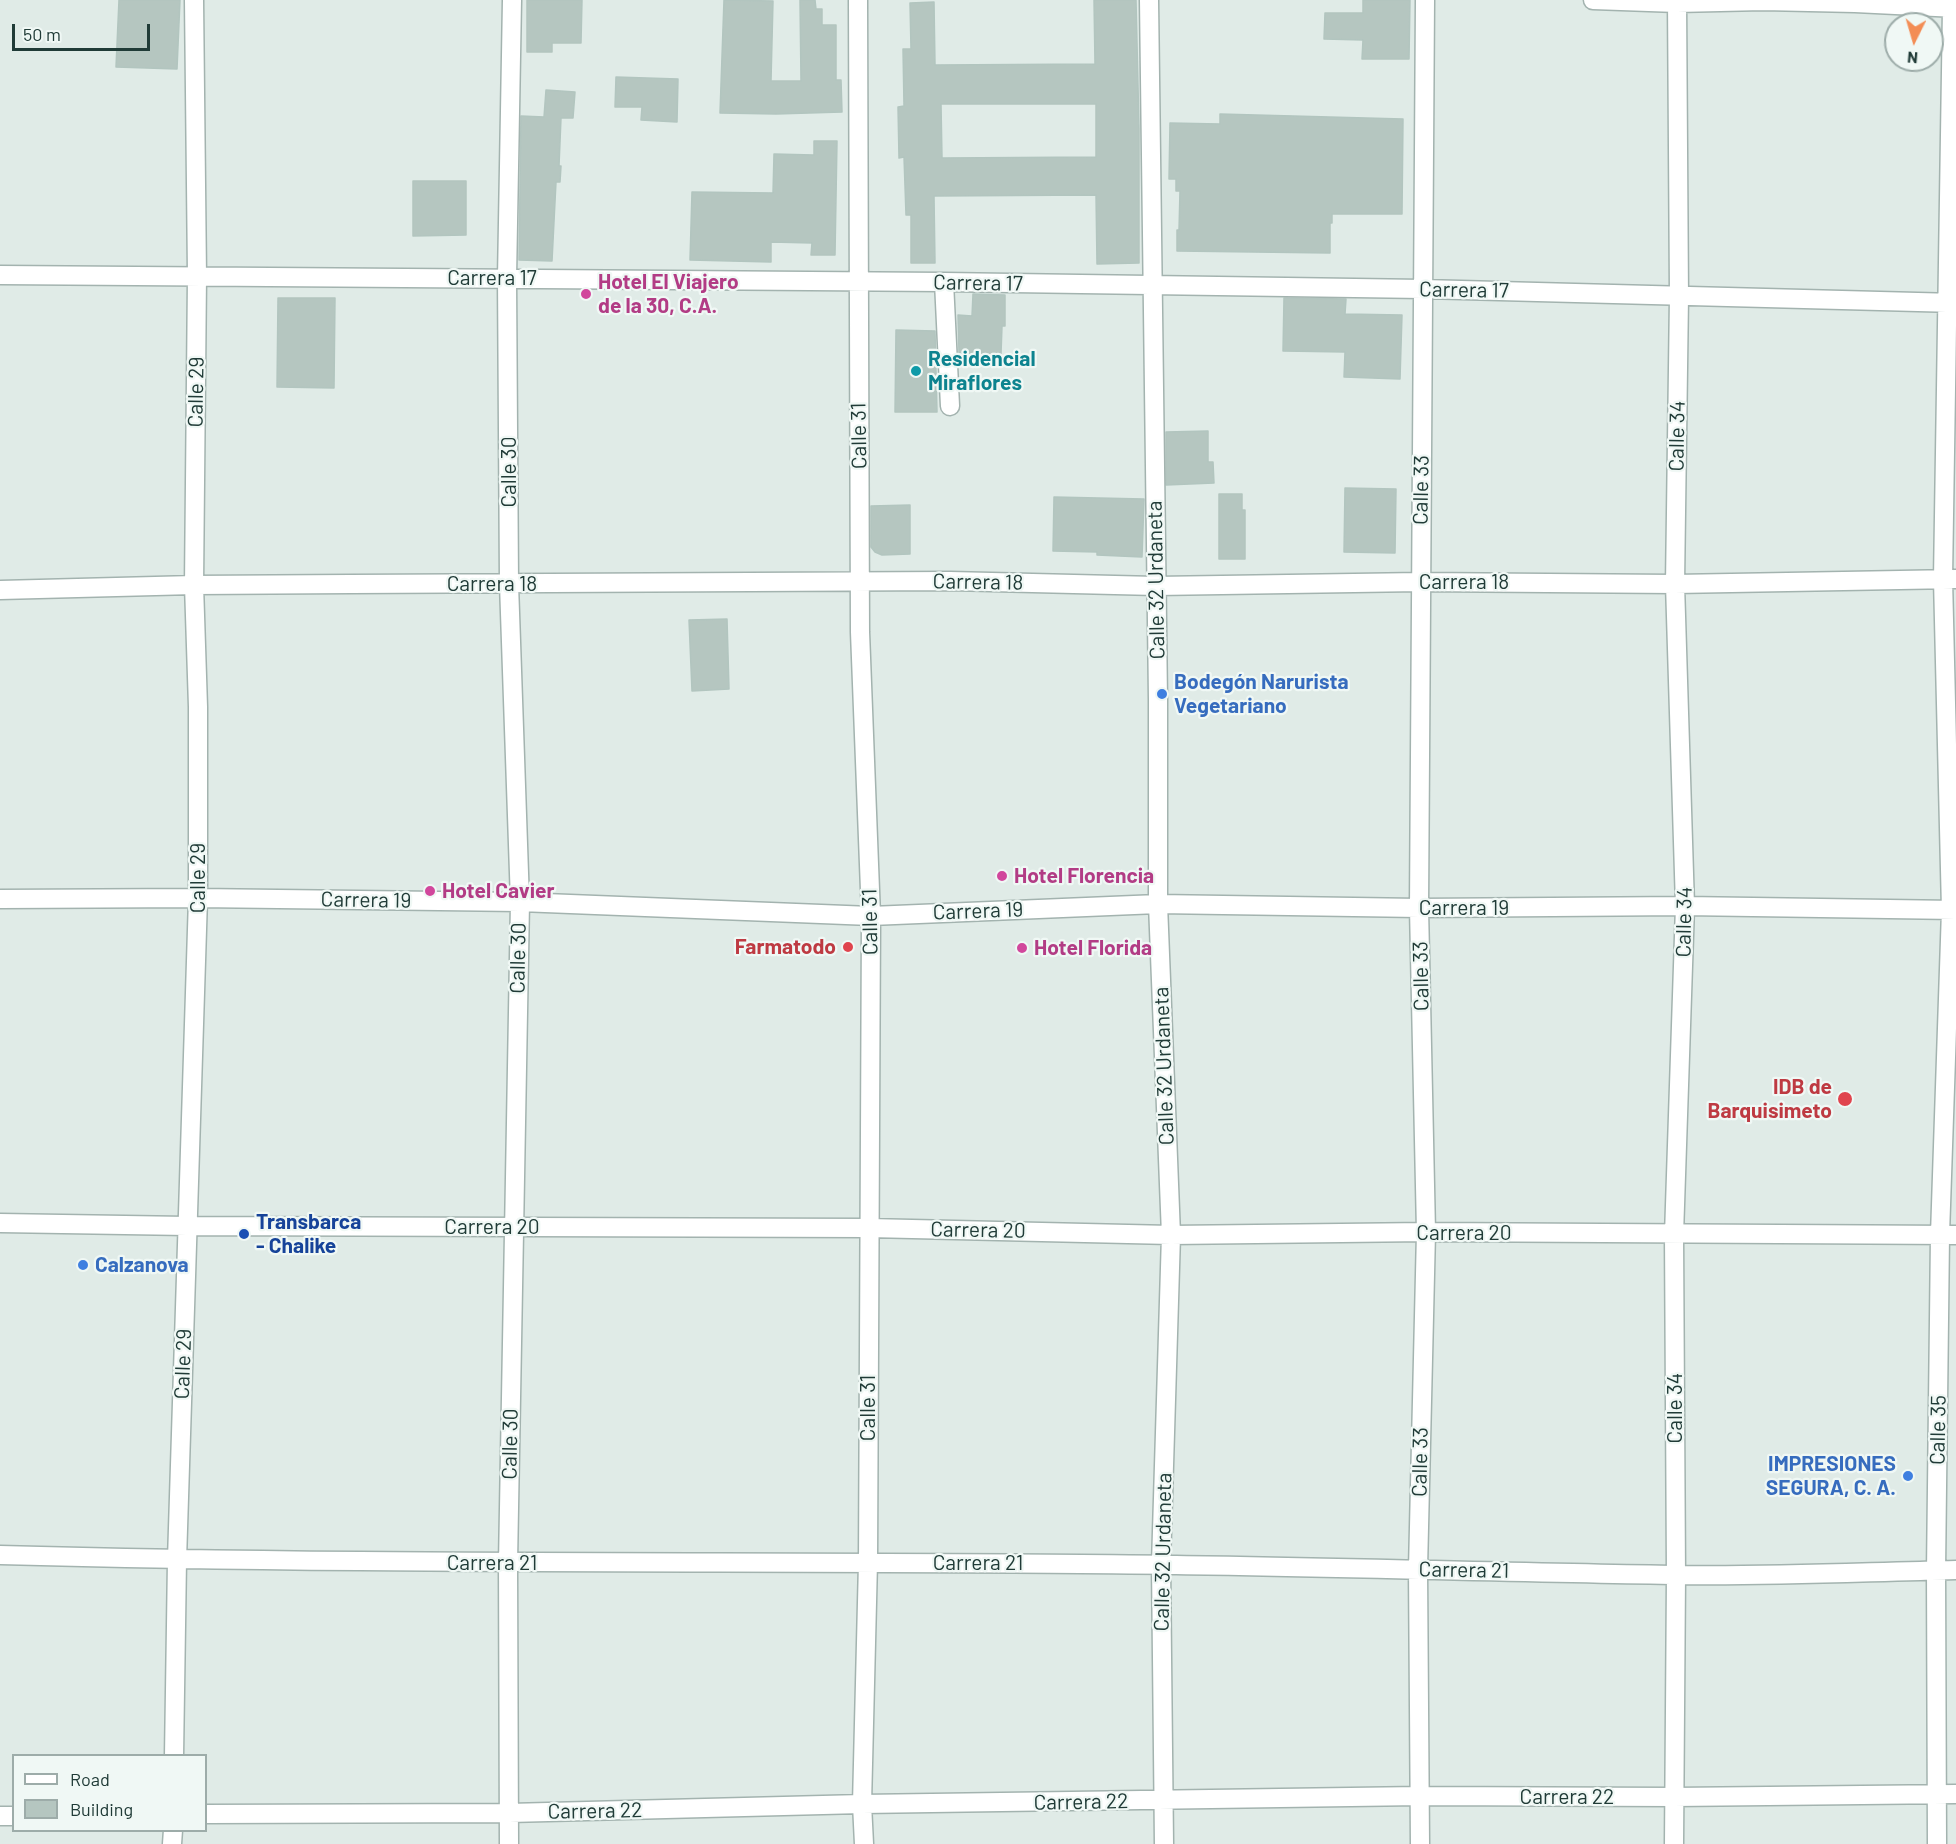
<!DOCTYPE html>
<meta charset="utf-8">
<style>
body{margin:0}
#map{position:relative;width:1956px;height:1844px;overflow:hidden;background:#e0ebe7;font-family:Barlow,sans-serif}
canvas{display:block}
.legend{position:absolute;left:12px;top:1754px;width:195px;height:78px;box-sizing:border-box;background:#f0f8f5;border:2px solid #9daca9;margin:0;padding:8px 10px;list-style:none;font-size:18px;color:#203b37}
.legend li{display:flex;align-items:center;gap:12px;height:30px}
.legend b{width:30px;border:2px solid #9daca9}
.north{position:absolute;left:1884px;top:12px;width:60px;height:60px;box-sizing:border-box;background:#f0f8f5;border:2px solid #9daca9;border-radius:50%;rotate:185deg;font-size:16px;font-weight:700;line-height:24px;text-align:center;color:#203b37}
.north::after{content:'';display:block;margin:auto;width:21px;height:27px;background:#f38d55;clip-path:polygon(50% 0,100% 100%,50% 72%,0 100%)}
.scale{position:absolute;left:12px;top:24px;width:138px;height:27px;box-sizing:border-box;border:3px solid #203b37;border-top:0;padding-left:8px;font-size:18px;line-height:21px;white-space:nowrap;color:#203b37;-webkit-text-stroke:4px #f0f8f5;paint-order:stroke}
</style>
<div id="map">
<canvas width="1956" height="1844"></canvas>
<ul class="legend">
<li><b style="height:8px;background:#fff"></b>Road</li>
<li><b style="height:16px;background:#b5c6c0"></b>Building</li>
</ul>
<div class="north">N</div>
<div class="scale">50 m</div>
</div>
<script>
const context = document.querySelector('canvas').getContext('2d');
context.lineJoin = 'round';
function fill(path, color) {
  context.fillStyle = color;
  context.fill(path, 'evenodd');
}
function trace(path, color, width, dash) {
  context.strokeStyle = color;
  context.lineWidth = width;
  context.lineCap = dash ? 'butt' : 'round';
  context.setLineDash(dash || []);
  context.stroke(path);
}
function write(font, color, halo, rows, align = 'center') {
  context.font = font + ' Barlow,sans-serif';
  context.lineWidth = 4.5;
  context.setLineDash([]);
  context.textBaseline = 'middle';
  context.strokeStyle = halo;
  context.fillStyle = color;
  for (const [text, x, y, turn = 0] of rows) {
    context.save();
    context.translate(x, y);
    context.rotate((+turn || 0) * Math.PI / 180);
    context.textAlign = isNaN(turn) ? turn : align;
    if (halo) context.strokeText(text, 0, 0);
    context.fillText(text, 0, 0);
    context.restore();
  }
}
const building = new Path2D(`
 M 119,0 L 180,0 L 177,69 L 116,67 Z
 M 527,0 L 582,0 L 581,43 L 552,43 L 552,52 L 527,52 Z
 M 724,0 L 773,1 L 771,81 L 801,81 L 800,0 L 815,0 L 816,9 L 822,9 L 822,25 L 836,25 L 836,80 L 841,80 L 842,112 L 776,114 L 720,113 Z
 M 1094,0 L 1136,0 L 1139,128 L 1139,263 L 1097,264 L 1096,195 L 934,196 L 935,263 L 911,263 L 911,215 L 906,215 L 904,157 L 899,158 L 898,107 L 904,106 L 903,49 L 911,49 L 910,3 L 934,2 L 935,65 L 1095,64 ZM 941,104 L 1096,104 L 1096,157 L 942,158 Z
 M 1363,0 L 1410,0 L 1409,59 L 1362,59 L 1363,40 L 1324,39 L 1325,13 L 1363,13 Z
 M 616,77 L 678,79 L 677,122 L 641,120 L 642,107 L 615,107 Z
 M 546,90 L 575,92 L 573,118 L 561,118 L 559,166 L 561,166 L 560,182 L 556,182 L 552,261 L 519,260 L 521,116 L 544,117 Z
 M 1220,114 L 1403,119 L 1402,214 L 1332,214 L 1332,223 L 1330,223 L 1330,253 L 1177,251 L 1177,230 L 1179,230 L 1180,191 L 1176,191 L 1176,179 L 1169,179 L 1170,123 L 1220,124 Z
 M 814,141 L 837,141 L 835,255 L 811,255 L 812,243 L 771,242 L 771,262 L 690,260 L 692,192 L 773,193 L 774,154 L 814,155 Z
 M 413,181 L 466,181 L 466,235 L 413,236 Z
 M 973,294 L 1005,295 L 1005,326 L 1002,326 L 1001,354 L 959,353 L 958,315 L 972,316 Z
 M 278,298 L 335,298 L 334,388 L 277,387 Z
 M 1284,298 L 1346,299 L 1345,314 L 1402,315 L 1400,379 L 1344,377 L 1345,352 L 1283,351 Z
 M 896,330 L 935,331 L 937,412 L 895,412 Z
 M 1208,431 L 1208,462 L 1213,462 L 1214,483 L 1166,485 L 1166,432 Z
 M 1345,488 L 1396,489 L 1395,553 L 1344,552 Z
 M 1219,494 L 1242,494 L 1242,510 L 1245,510 L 1245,559 L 1219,559 Z
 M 1054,497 L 1144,499 L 1142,557 L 1097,555 L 1097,552 L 1053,551 Z
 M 910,505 L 910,554 L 882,555 L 875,552 L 871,547 L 871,506 Z
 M 727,619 L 729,689 L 692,691 L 689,620 Z`);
fill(building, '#b5c6c0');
trace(building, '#b2c5bf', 1.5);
const minor = new Path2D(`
 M 858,0 L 860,632 L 871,916 L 868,1562 L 862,1804 L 864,1844
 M 1149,0 L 1158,699 L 1158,904 L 1171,1235 L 1161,1564 L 1164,1844
 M 1593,0 L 1677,3 L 1763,1 L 1855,3 L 1956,8
 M 0,275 L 944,282 L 1423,289 L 1956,303
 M 944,282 L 950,406
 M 0,590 L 194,585 L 351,584 L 950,581 L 1156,586 L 1420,582 L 1675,584 L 1956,579
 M 0,899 L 198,898 L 520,902 L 871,916 L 1158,904 L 1419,908 L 1685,906 L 1956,910
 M 0,1223 L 187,1226 L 869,1228 L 1171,1235 L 1426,1232 L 1956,1235
 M 0,1555 C 360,1565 721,1561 1081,1564 C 1278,1565 1474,1572 1671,1575 C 1766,1577 1861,1572 1956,1570
 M 174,1756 L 177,1560 L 198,898 L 198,707 L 194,585 L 197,276 L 194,0
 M 206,1814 L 509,1813 L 862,1804 L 1420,1796 L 1674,1797 L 1956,1794
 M 0,1816 L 14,1816
 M 172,1844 L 173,1830
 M 509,1844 L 508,1563 L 520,902 L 509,584 L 507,278 L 512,0
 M 1420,1844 L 1418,1569 L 1426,1232 L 1419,908 L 1425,0
 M 1674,1844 L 1676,1576 L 1674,1235 L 1685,906 L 1675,584 L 1679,296 L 1677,0
 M 1937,1844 L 1936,1571 L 1940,1235 L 1951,910 L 1943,579 L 1952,8`);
trace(minor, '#a3b3af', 21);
trace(minor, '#fff', 18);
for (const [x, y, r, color] of [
 [586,294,6,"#d1479c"],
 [916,371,6,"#0f9aa8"],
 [1162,694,6,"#3f7fe0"],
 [1002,876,6,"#d1479c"],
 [430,891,6,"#d1479c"],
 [848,947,6,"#e0444e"],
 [1022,948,6,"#d1479c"],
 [1845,1099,8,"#e0444e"],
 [244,1234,6,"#1a4fb4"],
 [83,1265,6,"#3f7fe0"],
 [1908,1476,6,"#3f7fe0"]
]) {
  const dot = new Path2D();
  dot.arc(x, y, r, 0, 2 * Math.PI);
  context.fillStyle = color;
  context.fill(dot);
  trace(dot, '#f0f8f5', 2);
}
write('21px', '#203b37', '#f0f8f5', [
 ["Carrera 17",492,278],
 ["Carrera 17",978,283,1],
 ["Carrera 17",1464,290,1],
 ["Calle 29",196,392,-89],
 ["Calle 31",859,436,-91],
 ["Calle 34",1677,436,-89],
 ["Calle 30",509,472,-90],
 ["Calle 33",1421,490,-89],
 ["Calle 32 Urdaneta",1156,580,-91],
 ["Carrera 18",978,582,1],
 ["Carrera 18",1464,582],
 ["Carrera 18",492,584],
 ["Calle 29",198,878,-90],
 ["Carrera 19",366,900,1],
 ["Carrera 19",1464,908],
 ["Carrera 19",978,911,-2],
 ["Calle 31",870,922,-91],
 ["Calle 34",1684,922,-89],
 ["Calle 30",518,958,-89],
 ["Calle 33",1421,976,-91],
 ["Calle 32 Urdaneta",1164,1066,-92],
 ["Carrera 20",492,1227],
 ["Carrera 20",978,1230,1],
 ["Carrera 20",1464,1233],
 ["Calle 29",183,1364,-88],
 ["Calle 31",868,1408,-90],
 ["Calle 34",1675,1408,-90],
 ["Calle 35",1938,1430,-89],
 ["Calle 30",510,1444,-89],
 ["Calle 33",1420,1462,-89],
 ["Calle 32 Urdaneta",1163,1552,-89],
 ["Carrera 21",492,1563],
 ["Carrera 21",978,1563],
 ["Carrera 21",1464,1570,1],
 ["Carrera 22",1567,1797],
 ["Carrera 22",1081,1802,-1],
 ["Carrera 22",595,1811,-1]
]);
write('bold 21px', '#b23c85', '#f0f8f5', [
 ["Hotel El Viajero",598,282],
 ["de la 30, C.A.",598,306],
 ["Hotel Florencia",1014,876],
 ["Hotel Cavier",442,891],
 ["Hotel Florida",1034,948]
], 'left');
write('bold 21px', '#0d838f', '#f0f8f5', [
 ["Residencial",928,359],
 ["Miraflores",928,383]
], 'left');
write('bold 21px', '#366cbe', '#f0f8f5', [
 ["Bodegón Narurista",1174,682],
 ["Vegetariano",1174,706],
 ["Calzanova",95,1265],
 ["IMPRESIONES",1896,1464,"right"],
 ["SEGURA, C. A.",1896,1488,"right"]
], 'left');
write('bold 21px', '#be3a42', '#f0f8f5', [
 ["Farmatodo",836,947],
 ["IDB de",1832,1087],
 ["Barquisimeto",1832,1111]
], 'right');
write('bold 21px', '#164399', '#f0f8f5', [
 ["Transbarca",256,1222],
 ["- Chalike",256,1246]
], 'left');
</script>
